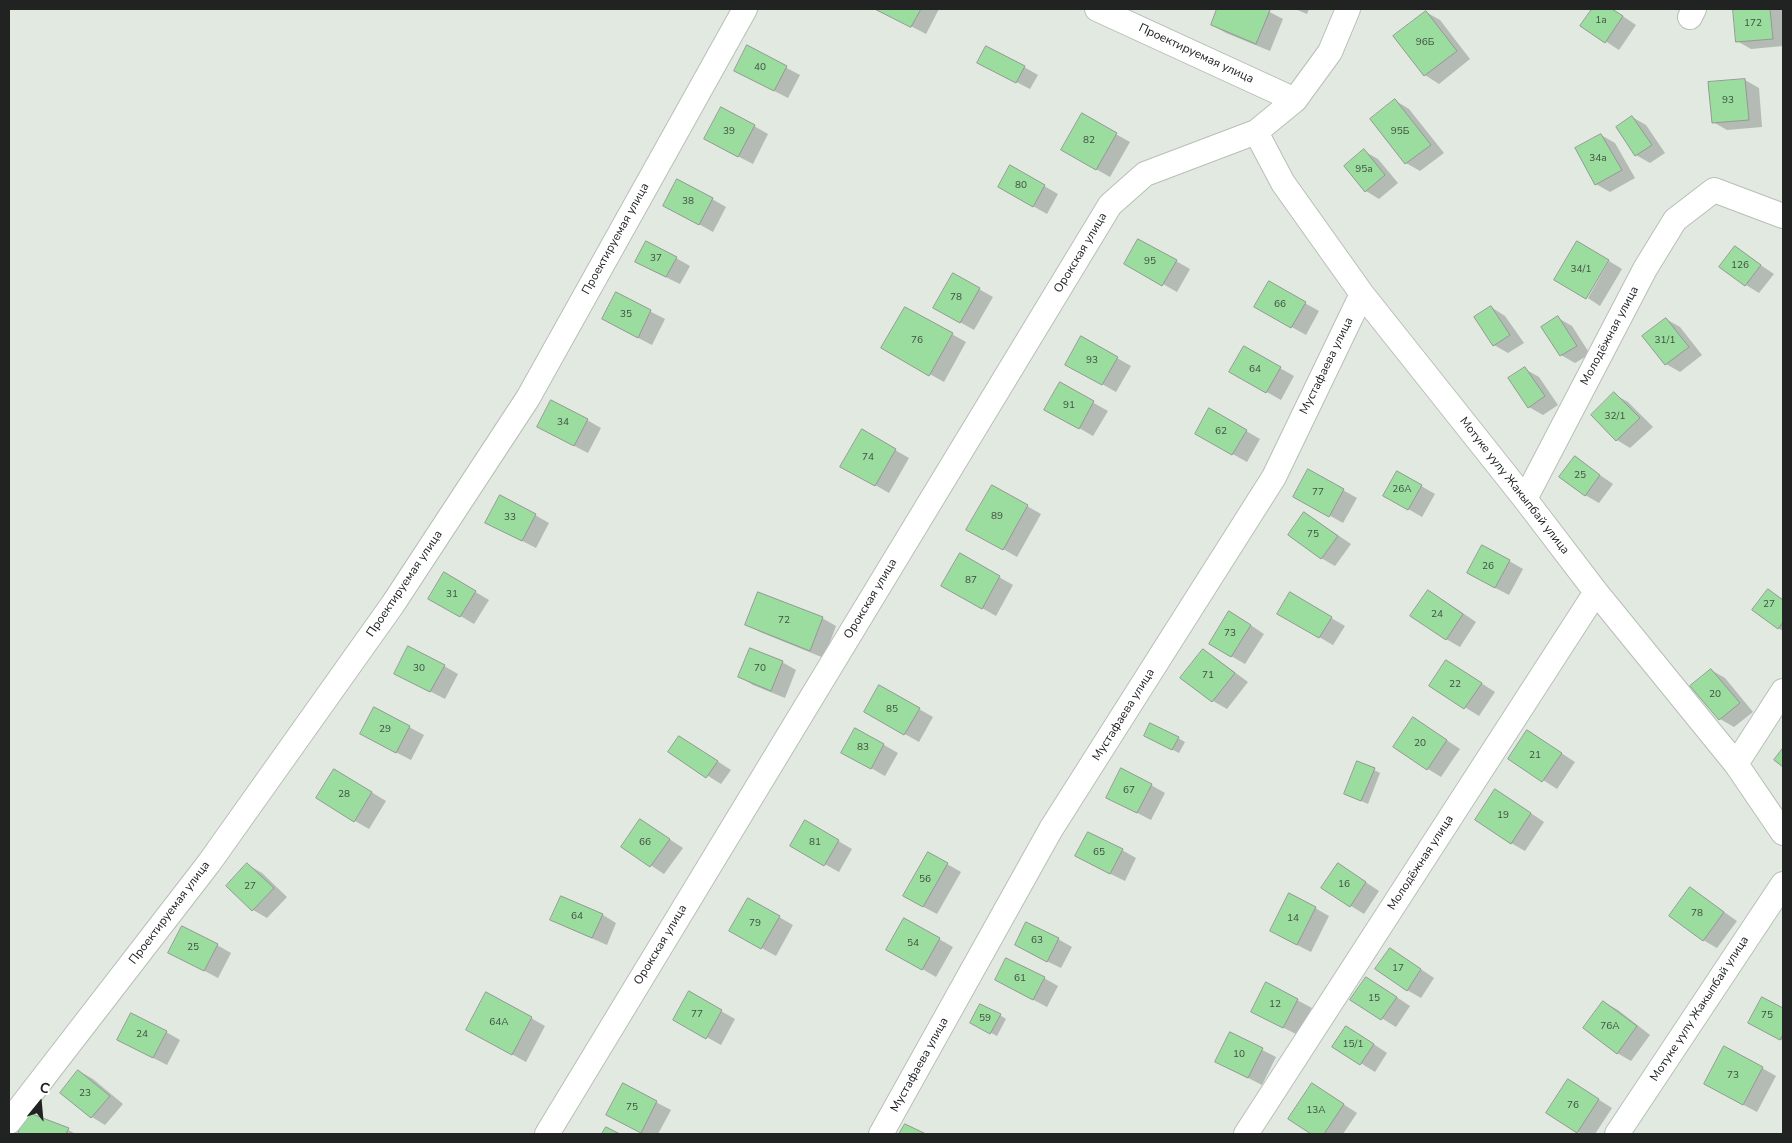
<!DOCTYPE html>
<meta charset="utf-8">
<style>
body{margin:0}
#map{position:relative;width:1792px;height:1143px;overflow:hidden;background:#e1e9e1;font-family:"Nunito Sans",sans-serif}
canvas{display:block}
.frame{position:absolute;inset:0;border:10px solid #202321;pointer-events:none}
.north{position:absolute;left:15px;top:1078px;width:50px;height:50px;-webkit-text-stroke:4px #fff;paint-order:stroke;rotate:17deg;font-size:14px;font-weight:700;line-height:20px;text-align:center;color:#202321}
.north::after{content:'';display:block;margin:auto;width:18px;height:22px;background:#202321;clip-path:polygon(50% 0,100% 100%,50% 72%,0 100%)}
</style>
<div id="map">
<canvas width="1792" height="1143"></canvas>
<div class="frame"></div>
<div class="north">С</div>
</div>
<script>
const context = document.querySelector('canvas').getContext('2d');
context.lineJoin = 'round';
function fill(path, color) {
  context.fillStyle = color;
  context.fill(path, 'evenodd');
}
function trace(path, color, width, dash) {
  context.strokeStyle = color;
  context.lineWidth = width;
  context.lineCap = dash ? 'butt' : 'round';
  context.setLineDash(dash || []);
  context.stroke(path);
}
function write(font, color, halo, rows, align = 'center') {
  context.font = font + ' "Nunito Sans",sans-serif';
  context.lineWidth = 4;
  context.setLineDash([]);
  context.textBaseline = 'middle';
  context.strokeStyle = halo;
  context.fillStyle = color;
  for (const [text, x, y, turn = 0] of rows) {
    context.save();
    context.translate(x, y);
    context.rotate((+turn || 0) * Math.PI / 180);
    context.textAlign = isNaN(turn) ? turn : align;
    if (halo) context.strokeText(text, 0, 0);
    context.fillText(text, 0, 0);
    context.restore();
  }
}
fill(new Path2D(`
 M 878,9 L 939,9 L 926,34 Z
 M 1219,9 L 1264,9 L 1283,19 L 1270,51 L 1226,33 L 1212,25 Z
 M 1295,9 L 1309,9 L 1307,14 Z
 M 1593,9 L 1612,9 L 1636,25 L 1619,50 L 1582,26 Z
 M 1734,9 L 1783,9 L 1783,46 L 1751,49 L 1737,41 Z
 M 1426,12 L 1440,20 L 1470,59 L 1439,84 L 1425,75 L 1395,36 Z
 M 747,47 L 800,75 L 788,98 L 749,78 Z
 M 1024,67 L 1038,75 L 1030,89 L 993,70 Z
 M 1745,80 L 1759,88 L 1762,127 L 1727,130 L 1713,122 Z
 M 1396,101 L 1409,109 L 1444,153 L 1420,171 L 1406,163 L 1371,119 Z
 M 1082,115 L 1130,142 L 1110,177 L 1062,150 Z
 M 1632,117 L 1646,125 L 1665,153 L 1650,163 L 1636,155 Z
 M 754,126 L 768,134 L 753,164 L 720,147 Z
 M 1601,135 L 1615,143 L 1635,178 L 1610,192 L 1596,184 Z
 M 1364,151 L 1378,159 L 1398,183 L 1379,199 L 1366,191 Z
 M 1011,167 L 1058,194 L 1047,214 L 999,187 Z
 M 712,199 L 726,207 L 713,232 L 677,212 Z
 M 1139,240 L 1190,269 L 1177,292 L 1126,263 Z
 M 1735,248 L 1774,274 L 1759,293 L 1746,285 Z
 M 676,258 L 690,266 L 680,284 L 651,270 Z
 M 1609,261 L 1622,269 L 1600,306 L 1588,298 Z
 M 954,275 L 993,297 L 974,330 L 935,308 Z
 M 1269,283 L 1319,311 L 1306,335 L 1256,307 Z
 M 616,294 L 665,319 L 652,345 L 617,327 Z
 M 1491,307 L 1505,316 L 1524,343 L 1508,353 L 1494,345 L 1476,318 Z
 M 905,308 L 966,342 L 944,382 L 883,348 Z
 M 1558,318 L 1572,326 L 1590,354 L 1575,363 L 1561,355 Z
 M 1666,319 L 1680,327 L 1702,355 L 1680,372 L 1666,364 Z
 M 1082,338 L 1131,366 L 1116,392 L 1067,364 Z
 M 1244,348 L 1294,376 L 1281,400 L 1231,372 Z
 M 1525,369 L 1539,377 L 1558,405 L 1543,415 L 1529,407 Z
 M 1060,384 L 1108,411 L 1093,436 L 1046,409 Z
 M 1614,394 L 1628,402 L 1653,427 L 1630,448 L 1617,440 Z
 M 1210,410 L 1260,439 L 1247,462 L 1197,434 Z
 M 587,420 L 601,428 L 588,453 L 553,435 Z
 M 862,431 L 909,458 L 889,493 L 842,466 Z
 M 1575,458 L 1613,484 L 1599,503 L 1585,495 Z
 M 1309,471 L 1357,498 L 1343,523 L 1295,496 Z
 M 1397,472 L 1435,494 L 1422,517 L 1384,495 Z
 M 992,486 L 1041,514 L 1017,557 L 968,529 Z
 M 1305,513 L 1351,544 L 1335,566 L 1321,558 Z
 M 535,515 L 549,523 L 536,548 L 501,530 Z
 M 960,555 L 1013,585 L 996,616 L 943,586 Z
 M 1509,561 L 1523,569 L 1509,595 L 1482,581 Z
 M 445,574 L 489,600 L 474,624 L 430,598 Z
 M 1768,591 L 1783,599 L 1783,631 L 1778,628 Z
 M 1290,594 L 1345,626 L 1333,645 L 1279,614 Z
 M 1442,599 L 1476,622 L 1460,647 L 1446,639 Z
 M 822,618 L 836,626 L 824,658 L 760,632 L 746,624 Z
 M 1243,620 L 1264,634 L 1245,664 L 1231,656 Z
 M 1204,651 L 1217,659 L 1248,682 L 1227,709 L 1213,701 L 1182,678 Z
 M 1447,661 L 1495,692 L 1479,716 L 1431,686 Z
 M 782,662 L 796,670 L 785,698 L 753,685 L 740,677 Z
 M 444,666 L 458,674 L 445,699 L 410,681 Z
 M 1711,670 L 1725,678 L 1753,712 L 1734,727 L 1720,719 L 1692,686 Z
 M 880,687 L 933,717 L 919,742 L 866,712 Z
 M 375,709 L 424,735 L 411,760 L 376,742 Z
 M 1427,727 L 1460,749 L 1441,777 L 1428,769 Z
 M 856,729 L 898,753 L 885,776 L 843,752 Z
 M 680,737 L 731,770 L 721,784 L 670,752 Z
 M 1178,738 L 1185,742 L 1179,753 L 1152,739 Z
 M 1541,740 L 1575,762 L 1557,789 L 1509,758 Z
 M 1374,770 L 1380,773 L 1368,804 L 1352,797 Z
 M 348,778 L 386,801 L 369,829 L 355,821 Z
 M 1151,785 L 1165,793 L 1151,820 L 1122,805 Z
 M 1510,799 L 1544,822 L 1525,851 L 1511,843 Z
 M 805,822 L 852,849 L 839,872 L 792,846 Z
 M 654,829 L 683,848 L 664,874 L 623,847 Z
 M 1122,850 L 1136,858 L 1125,881 L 1090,864 Z
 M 928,853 L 961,872 L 937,914 L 918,904 Z
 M 248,865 L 262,873 L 287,897 L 267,918 L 253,910 Z
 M 1352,873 L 1379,891 L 1364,914 L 1351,906 Z
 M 1691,889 L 1737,921 L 1717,948 L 1703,940 Z
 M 561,897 L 603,915 L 616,923 L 607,945 L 566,927 L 552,919 Z
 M 749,900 L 793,925 L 776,956 L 731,931 Z
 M 1315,908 L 1329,916 L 1311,952 L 1285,939 Z
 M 905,920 L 953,947 L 936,977 L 888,949 Z
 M 1058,939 L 1072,947 L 1061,968 L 1030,953 Z
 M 217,945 L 231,953 L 218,978 L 184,960 Z
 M 1404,958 L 1434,978 L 1421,998 L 1407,990 Z
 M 1044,978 L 1058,986 L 1047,1007 L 996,980 Z
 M 1267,984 L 1312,1008 L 1298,1035 L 1266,1019 Z
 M 1380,986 L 1410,1006 L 1396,1027 L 1352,1000 Z
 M 689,993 L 735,1019 L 721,1045 L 674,1019 Z
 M 1762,999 L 1783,1010 L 1783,1041 L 1749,1022 Z
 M 1604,1002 L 1618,1010 L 1650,1035 L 1631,1061 L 1617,1053 Z
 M 1000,1015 L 1006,1019 L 997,1036 L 972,1023 Z
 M 531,1018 L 545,1026 L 526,1062 L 481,1037 Z
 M 166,1032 L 180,1040 L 167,1065 L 132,1047 Z
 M 1231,1034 L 1276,1057 L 1262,1085 L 1217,1062 Z
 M 1360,1035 L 1387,1053 L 1375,1072 L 1333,1046 Z
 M 1762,1068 L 1776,1076 L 1757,1112 L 1719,1092 Z
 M 79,1071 L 93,1079 L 123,1104 L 105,1125 L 92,1117 L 61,1093 Z
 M 623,1085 L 671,1110 L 658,1134 L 644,1134 L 622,1123 Z
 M 1582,1089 L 1612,1108 L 1595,1134 L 1582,1134 L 1578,1132 Z
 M 1326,1093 L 1357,1113 L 1343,1134 L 1313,1134 L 1289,1118 Z
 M 27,1113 L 68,1130 L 76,1134 L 19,1134 Z`), '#0003');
const building = new Path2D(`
 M 875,9 L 921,9 L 911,27 Z
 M 1217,9 L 1267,9 L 1270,10 L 1256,44 L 1211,25 Z
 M 1592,9 L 1612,9 L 1623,16 L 1605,43 L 1580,26 Z
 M 1733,9 L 1770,9 L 1773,39 L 1736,42 Z
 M 1426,11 L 1457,51 L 1424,76 L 1393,36 Z
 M 747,45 L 787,66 L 774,91 L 734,71 Z
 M 986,46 L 1025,66 L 1016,83 L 977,63 Z
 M 1745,79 L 1749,120 L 1712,123 L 1708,82 Z
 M 1395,99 L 1431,145 L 1405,164 L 1370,119 Z
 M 721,107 L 755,125 L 738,157 L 704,139 Z
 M 1082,113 L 1117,133 L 1096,170 L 1061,150 Z
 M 1632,116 L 1652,145 L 1635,156 L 1616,127 Z
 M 1601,134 L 1622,170 L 1595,185 L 1575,148 Z
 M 1364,149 L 1385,175 L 1365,192 L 1344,166 Z
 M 1010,165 L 1045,185 L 1033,207 L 998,187 Z
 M 677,179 L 713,198 L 699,225 L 663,206 Z
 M 1138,239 L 1177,260 L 1162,286 L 1124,264 Z
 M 646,241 L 677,257 L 666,277 L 635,262 Z
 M 1577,241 L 1609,260 L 1586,299 L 1554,280 Z
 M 1735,246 L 1761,265 L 1745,286 L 1719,267 Z
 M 953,273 L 980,288 L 960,323 L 933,308 Z
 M 1269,281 L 1306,302 L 1291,328 L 1254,307 Z
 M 616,292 L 651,310 L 638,338 L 602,319 Z
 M 1491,306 L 1510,335 L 1493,346 L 1474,317 Z
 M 905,307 L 953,333 L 929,376 L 881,348 Z
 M 1558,316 L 1577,346 L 1560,356 L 1541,327 Z
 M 1666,318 L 1689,347 L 1665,365 L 1642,336 Z
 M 1081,336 L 1118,357 L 1102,385 L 1065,365 Z
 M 1244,346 L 1281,367 L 1266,393 L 1229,372 Z
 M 1525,367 L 1545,396 L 1528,408 L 1508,378 Z
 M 1060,382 L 1094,401 L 1079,429 L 1044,410 Z
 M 1614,392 L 1640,418 L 1616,441 L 1591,415 Z
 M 551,400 L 588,419 L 574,446 L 537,427 Z
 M 1209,408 L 1247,430 L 1232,455 L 1195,434 Z
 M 862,429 L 896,449 L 875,486 L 840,467 Z
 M 1575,456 L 1600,475 L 1585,496 L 1559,477 Z
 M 1308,469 L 1344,489 L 1329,517 L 1293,497 Z
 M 1397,471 L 1422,485 L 1408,510 L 1383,496 Z
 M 992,485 L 1028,505 L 1003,550 L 966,530 Z
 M 500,495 L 536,514 L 522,541 L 485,523 Z
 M 1304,512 L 1338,536 L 1321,559 L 1288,535 Z
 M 1482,545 L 1510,560 L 1495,588 L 1467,573 Z
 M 960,553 L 1000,576 L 982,609 L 941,586 Z
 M 444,572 L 476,591 L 460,617 L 428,599 Z
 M 1768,589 L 1783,600 L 1783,622 L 1778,629 L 1752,610 Z
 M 1428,590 L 1463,614 L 1446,640 L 1410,616 Z
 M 758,592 L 823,617 L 810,651 L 745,625 Z
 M 1290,592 L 1332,617 L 1319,638 L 1277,614 Z
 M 1229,611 L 1251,625 L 1231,657 L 1209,644 Z
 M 408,646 L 445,665 L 430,692 L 394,674 Z
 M 750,648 L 783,661 L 771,691 L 738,677 Z
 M 1203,649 L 1235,673 L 1212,702 L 1180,678 Z
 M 1446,660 L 1482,683 L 1464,709 L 1429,686 Z
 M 1711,669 L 1740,703 L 1719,720 L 1690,686 Z
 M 879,685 L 920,708 L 904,735 L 864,712 Z
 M 374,707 L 410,726 L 396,753 L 360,734 Z
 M 1413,717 L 1447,740 L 1427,770 L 1393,747 Z
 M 1150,723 L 1179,737 L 1172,750 L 1144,736 Z
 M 855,728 L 884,744 L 871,769 L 841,753 Z
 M 1527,730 L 1562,753 L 1542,782 L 1508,759 Z
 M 679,736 L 718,761 L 706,778 L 668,752 Z
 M 1783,748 L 1783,767 L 1774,760 Z
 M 1357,761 L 1375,768 L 1361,801 L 1344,794 Z
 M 1121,768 L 1152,784 L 1137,813 L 1106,798 Z
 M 334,769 L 372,792 L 354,822 L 316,798 Z
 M 1495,789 L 1531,813 L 1511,844 L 1475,820 Z
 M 640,819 L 670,839 L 650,867 L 621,847 Z
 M 805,820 L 839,840 L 824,866 L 790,846 Z
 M 1088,832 L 1123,849 L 1110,874 L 1075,856 Z
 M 928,852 L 948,863 L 923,907 L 903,896 Z
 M 247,863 L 274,888 L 252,911 L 226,886 Z
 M 1338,863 L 1366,882 L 1350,907 L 1321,888 Z
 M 1690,887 L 1724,912 L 1703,941 L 1669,916 Z
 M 1289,893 L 1316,907 L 1297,945 L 1270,931 Z
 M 561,896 L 603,914 L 592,938 L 550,920 Z
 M 748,898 L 780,916 L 761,949 L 729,931 Z
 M 904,918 L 940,938 L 922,970 L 886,950 Z
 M 1026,922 L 1059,938 L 1047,962 L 1015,945 Z
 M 182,926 L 218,944 L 204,971 L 168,953 Z
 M 1390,948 L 1421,969 L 1407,991 L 1375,969 Z
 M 1006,958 L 1045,977 L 1033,1000 L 995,980 Z
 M 1366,977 L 1397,997 L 1381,1020 L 1350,1000 Z
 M 1266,982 L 1298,999 L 1283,1028 L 1251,1012 Z
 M 689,991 L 722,1010 L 706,1039 L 673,1020 Z
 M 486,992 L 532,1017 L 512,1055 L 466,1030 Z
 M 1762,997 L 1783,1008 L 1783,1034 L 1780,1040 L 1748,1023 Z
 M 1603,1001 L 1637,1026 L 1617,1054 L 1583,1028 Z
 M 980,1004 L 1001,1014 L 990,1034 L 970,1023 Z
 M 131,1013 L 167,1031 L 153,1058 L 117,1040 Z
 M 1346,1026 L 1374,1044 L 1360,1065 L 1332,1047 Z
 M 1230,1032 L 1263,1048 L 1248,1078 L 1215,1062 Z
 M 1724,1046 L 1763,1067 L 1743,1105 L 1704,1084 Z
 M 78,1070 L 110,1096 L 91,1118 L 60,1093 Z
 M 1568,1079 L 1599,1099 L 1577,1133 L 1546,1113 Z
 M 623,1083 L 657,1101 L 641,1133 L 606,1115 Z
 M 1312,1083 L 1344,1104 L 1324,1134 L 1311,1134 L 1288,1119 Z
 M 27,1112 L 69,1128 L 66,1134 L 18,1134 Z
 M 905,1124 L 926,1134 L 899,1134 Z
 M 606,1127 L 620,1134 L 602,1134 Z`);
fill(building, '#9bdc9f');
trace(building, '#929992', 1);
const minor = new Path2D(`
 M 1097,9 L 1295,100
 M 1690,17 L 1694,9
 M 1256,132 L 1283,183 L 1362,294 L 1525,499 L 1596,592 L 1736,764 L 1783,833
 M 1525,499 L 1645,269 L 1675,220 L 1714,190 L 1783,216
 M 1736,764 L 1783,691
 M 9,1122 L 209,863 L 393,604 L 528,398 L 745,9
 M 547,1134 L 1110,205 L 1145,174 L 1256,132 L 1295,100 L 1330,52 L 1348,9
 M 881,1134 L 1051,829 L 1274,477 L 1362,294
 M 1246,1134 L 1596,592
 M 1617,1134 L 1783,884`);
trace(minor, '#b7bfb7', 26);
trace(minor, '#fff', 24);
write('10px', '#3f5140', null, [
 ["1а",1601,21],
 ["172",1753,24],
 ["96Б",1425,43],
 ["40",760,68],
 ["93",1728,101],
 ["39",729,132],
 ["95Б",1400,132],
 ["82",1089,141],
 ["34а",1598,159],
 ["95а",1364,170],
 ["80",1021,186],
 ["38",688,202],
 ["37",656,259],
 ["95",1150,262],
 ["126",1740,266],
 ["34/1",1581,270],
 ["78",956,298],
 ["66",1280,305],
 ["35",626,315],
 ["76",917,341],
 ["31/1",1665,341],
 ["93",1092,361],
 ["64",1255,370],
 ["91",1069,406],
 ["32/1",1615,417],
 ["34",563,423],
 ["62",1221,432],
 ["74",868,458],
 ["25",1580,476],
 ["26А",1402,490],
 ["77",1318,493],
 ["89",997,517],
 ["33",510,518],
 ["75",1313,535],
 ["26",1488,567],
 ["87",971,581],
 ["31",452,595],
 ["27",1769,605],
 ["24",1437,615],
 ["72",784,621],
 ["73",1230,634],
 ["30",419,669],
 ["70",760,669],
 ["71",1208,676],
 ["22",1455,685],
 ["20",1715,695],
 ["85",892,710],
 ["29",385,730],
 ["20",1420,744],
 ["83",863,748],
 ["21",1535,756],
 ["67",1129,791],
 ["28",344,795],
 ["19",1503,816],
 ["66",645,843],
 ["81",815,843],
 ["65",1099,853],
 ["56",925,880],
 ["16",1344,885],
 ["27",250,887],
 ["78",1697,914],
 ["64",577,917],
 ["14",1293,919],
 ["79",755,924],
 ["63",1037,941],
 ["54",913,944],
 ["25",193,948],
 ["17",1398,969],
 ["61",1020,979],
 ["15",1374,999],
 ["12",1275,1005],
 ["77",697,1015],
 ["75",1767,1016],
 ["59",985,1019],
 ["64А",499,1023],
 ["76А",1610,1027],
 ["24",142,1035],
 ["15/1",1353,1045],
 ["10",1239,1055],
 ["73",1733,1076],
 ["23",85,1094],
 ["76",1573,1106],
 ["75",632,1108],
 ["13А",1316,1111]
]);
write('12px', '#202321', '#fff', [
 ["Проектируемая улица",1196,54,25],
 ["Проектируемая улица",616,239,-61],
 ["Орокская улица",1081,253,-59],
 ["Молодёжная улица",1610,336,-62],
 ["Мустафаева улица",1327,366,-64],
 ["Мотуке уулу Жакыпбай улица",1514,486,52],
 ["Проектируемая улица",405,584,-56],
 ["Орокская улица",871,599,-59],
 ["Мустафаева улица",1124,715,-58],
 ["Молодёжная улица",1421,863,-57],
 ["Проектируемая улица",170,913,-53],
 ["Орокская улица",661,945,-59],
 ["Мотуке уулу Жакыпбай улица",1700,1009,-57],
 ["Мустафаева улица",920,1065,-61]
]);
</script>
